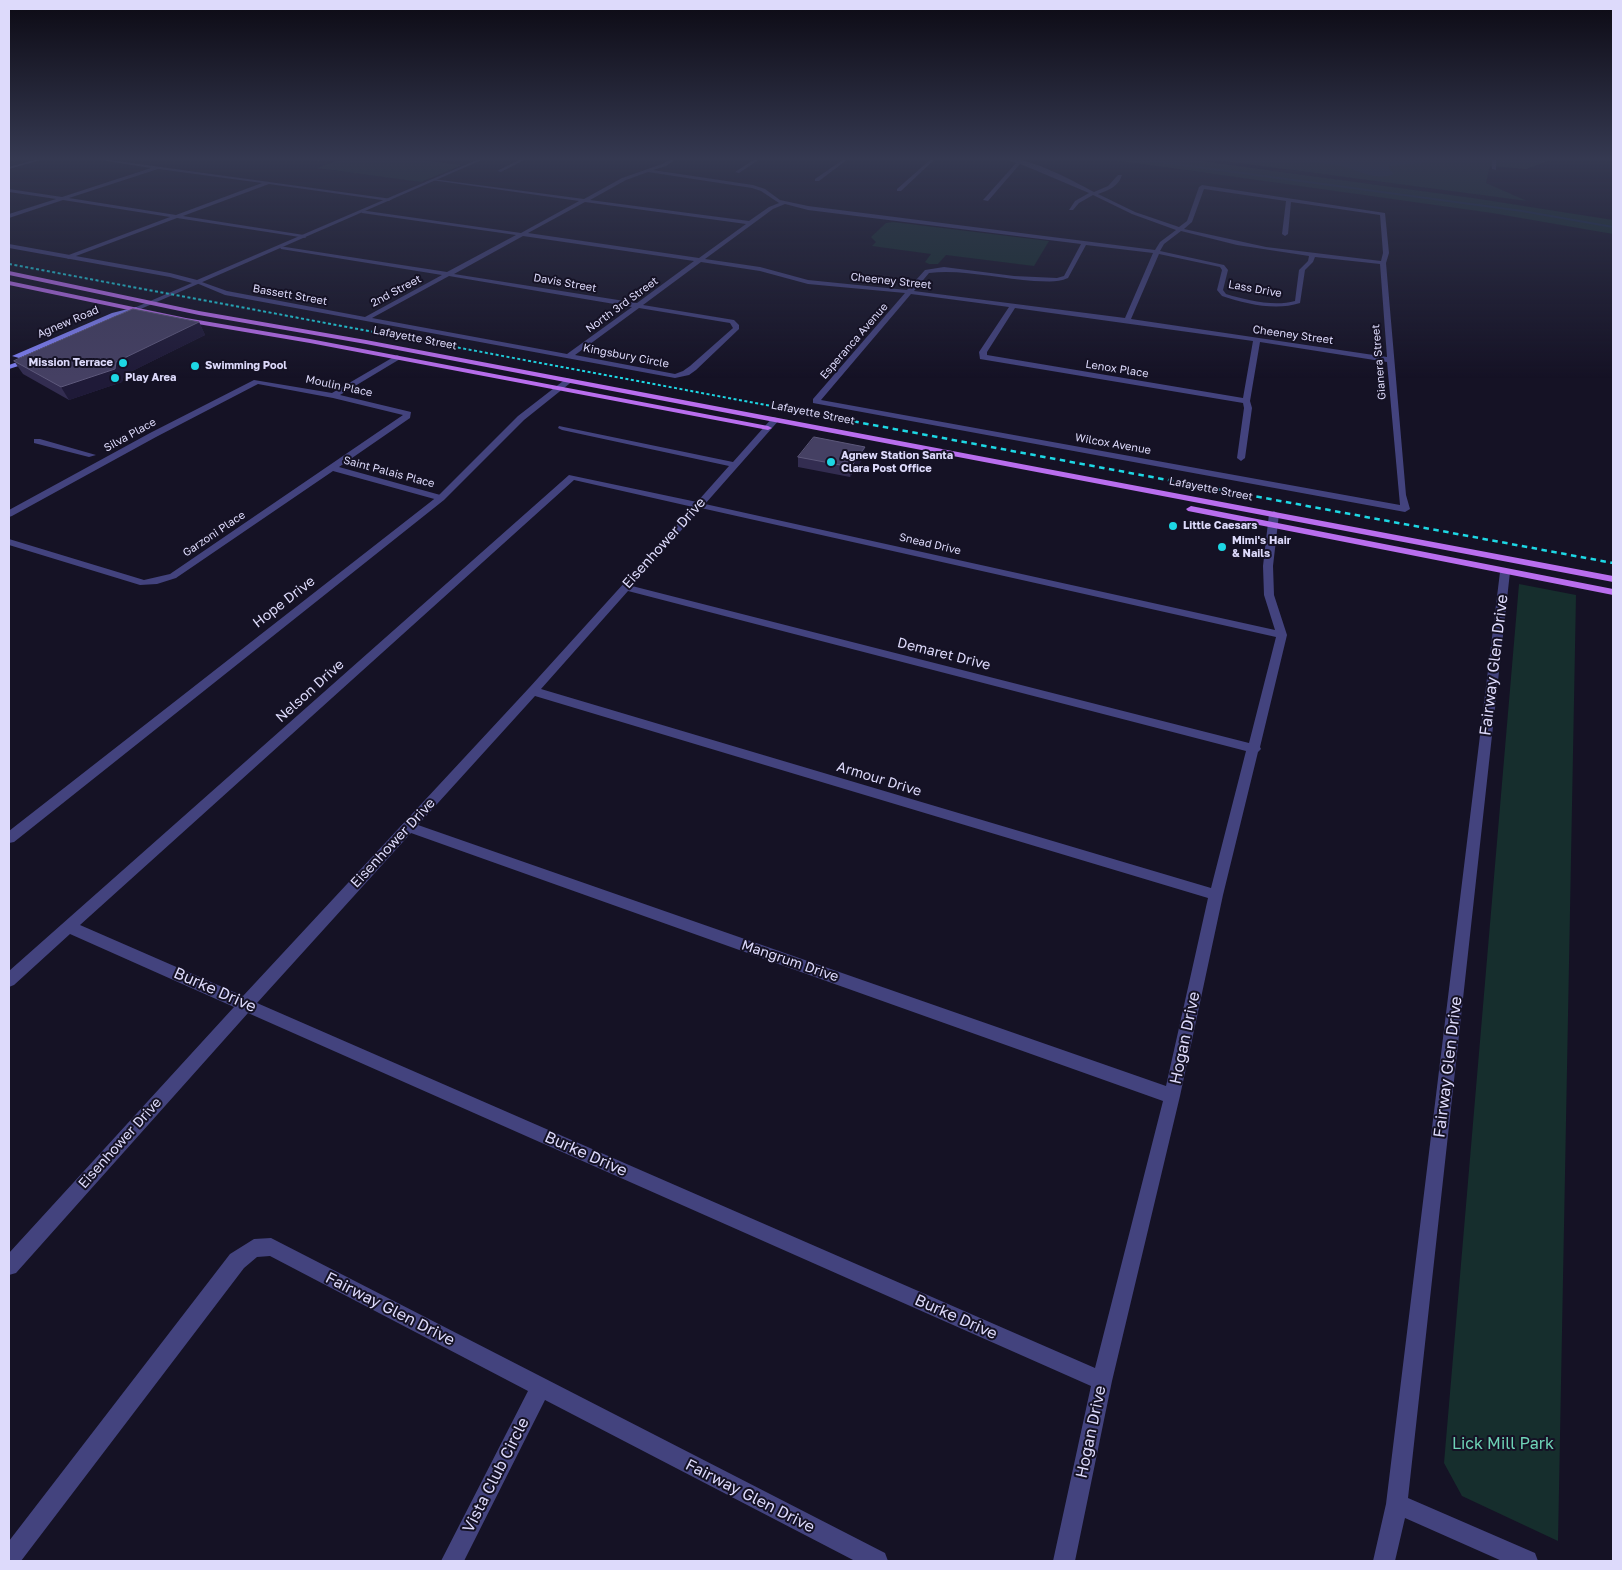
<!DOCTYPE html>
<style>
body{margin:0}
#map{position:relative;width:1622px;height:1570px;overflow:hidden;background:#151225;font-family:"Golos Text",sans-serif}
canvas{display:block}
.frame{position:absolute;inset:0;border:10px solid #dddafb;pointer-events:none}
</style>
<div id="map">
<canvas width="1622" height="1570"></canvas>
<div class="frame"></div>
</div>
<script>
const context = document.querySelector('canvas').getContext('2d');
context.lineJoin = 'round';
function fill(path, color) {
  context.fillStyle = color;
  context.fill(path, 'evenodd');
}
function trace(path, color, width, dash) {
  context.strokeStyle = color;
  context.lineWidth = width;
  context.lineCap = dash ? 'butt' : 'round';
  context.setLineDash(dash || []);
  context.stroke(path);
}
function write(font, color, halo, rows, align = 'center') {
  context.font = font + ' "Golos Text",sans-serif';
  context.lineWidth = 4;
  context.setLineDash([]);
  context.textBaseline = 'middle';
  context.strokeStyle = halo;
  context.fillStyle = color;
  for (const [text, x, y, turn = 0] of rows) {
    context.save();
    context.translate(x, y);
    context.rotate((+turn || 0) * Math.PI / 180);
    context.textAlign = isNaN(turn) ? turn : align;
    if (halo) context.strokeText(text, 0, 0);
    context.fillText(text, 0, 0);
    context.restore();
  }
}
fill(new Path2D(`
 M 343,159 L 411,159 L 462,165 L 421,182 L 317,168 Z
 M 1107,159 L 1186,159 L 1473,198 L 1613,220 L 1613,234 L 1492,213 Z
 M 1209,159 L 1553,159 L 1526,169 L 1490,166 L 1486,183 L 1527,201 Z
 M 893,222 L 1049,241 L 1034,266 L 946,255 L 938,264 L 929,264 L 925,262 L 931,254 L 872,246 L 876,242 L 871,237 L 886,223 Z
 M 1519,584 L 1576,595 L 1558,1541 L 1462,1496 L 1444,1463 Z`), '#162e2d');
fill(new Path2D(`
 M 1299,159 L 1428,159 L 1429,160 L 1423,163 L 1389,166 L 1389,169 L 1394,174 C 1376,182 1358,170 1341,166 C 1329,163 1310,164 1299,159 Z`), '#172c4a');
trace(new Path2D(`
 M 1138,159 L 1522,211 L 1613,227`), '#172c4a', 2);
fill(new Path2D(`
 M 1492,159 L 1496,159 L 1496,170 L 1492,169 Z`), '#43437e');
fill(new Path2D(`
 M 38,159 L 44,159 L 9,169 L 9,167 Z
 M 94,159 L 103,159 L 392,199 L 389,201 L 269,184 L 183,216 L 304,235 L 306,238 L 177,218 L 68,259 L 66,256 L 170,217 L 63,200 L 9,218 L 9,214 L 56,199 L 9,192 L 9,189 L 62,197 L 151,168 ZM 158,169 L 262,183 L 176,215 L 69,198 Z
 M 521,159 L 526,159 L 501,172 L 497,171 Z
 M 671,159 L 676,159 L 666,166 L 653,170 L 753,185 L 765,189 L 780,200 L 808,206 L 1155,250 L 1160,242 L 1176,230 L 1132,214 L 1093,195 L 1079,203 L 1073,210 L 1069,210 L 1075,201 L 1089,193 L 1023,165 L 1020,164 L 988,201 L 983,200 L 1016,163 L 1004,159 C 1029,156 1071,180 1094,192 L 1108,186 L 1118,175 L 1122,175 C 1119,186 1109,190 1098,194 L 1135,212 L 1179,227 L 1187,221 L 1199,187 L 1202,185 L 1385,213 L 1389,253 L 1386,263 L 1406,495 L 1410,509 L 1405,512 L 813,403 L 813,399 L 905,293 L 808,284 L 760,271 L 701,262 L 643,305 L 734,320 L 739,325 L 739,329 L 696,370 L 689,375 L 675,378 L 225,295 L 194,282 L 199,281 L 227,291 L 365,317 L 442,275 L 281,249 L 279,246 L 447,272 L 516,235 L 362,213 L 360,210 L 521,233 L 579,201 L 431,180 L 433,179 L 584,199 L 622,178 L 662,164 ZM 648,172 L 752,188 L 761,191 L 779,203 L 769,207 L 749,221 L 590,200 L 626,180 ZM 1204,189 L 1286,201 L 1282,234 L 1285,236 L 1288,234 L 1291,202 L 1380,215 L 1383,253 L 1381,261 L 1266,247 L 1184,229 L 1192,222 ZM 585,202 L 746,224 L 699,258 L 528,233 ZM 785,204 L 808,210 L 1081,244 L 1064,276 L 1057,278 L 1014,276 L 944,267 L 925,270 L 907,290 L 808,280 L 760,267 L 705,259 L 773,209 ZM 1181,231 L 1237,245 L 1309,256 L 1308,261 L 1299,270 L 1295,301 C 1274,307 1246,300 1226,294 L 1223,290 L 1228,270 L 1224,265 L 1160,251 L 1164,244 ZM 523,236 L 694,261 L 637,303 L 454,274 ZM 1086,245 L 1153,253 L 1125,318 L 914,291 L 929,273 C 963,269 999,279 1034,281 C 1046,281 1057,283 1068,278 ZM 1159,254 L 1220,267 L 1222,270 L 1217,290 L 1222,296 C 1246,304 1276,311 1300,303 L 1305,270 L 1313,262 L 1315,257 L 1380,264 L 1387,357 L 1131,319 ZM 449,276 L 632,307 L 567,354 L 372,318 ZM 911,294 L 1009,307 L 979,352 L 980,359 L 1243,403 L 1244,408 L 1237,458 L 1241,461 L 1245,458 L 1252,408 L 1250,401 L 1260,342 L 1387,362 L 1400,505 L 821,400 ZM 639,308 L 730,323 L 733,328 L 690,366 L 683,371 L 675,374 L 575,355 ZM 1015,308 L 1253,341 L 1243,398 L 987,355 L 987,352 Z
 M 755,159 L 760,159 L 739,173 L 735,172 Z
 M 844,159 L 848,159 L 819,181 L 815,181 L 815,179 Z
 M 931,159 L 935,159 L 901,191 L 897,191 L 897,189 Z
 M 397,355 L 401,357 L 400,359 L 340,395 L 411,412 L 410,418 L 339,467 L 444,496 L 444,500 L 438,500 L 333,471 L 176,578 L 157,584 L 140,585 L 9,545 L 9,539 L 144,580 L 170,574 L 403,415 L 333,398 L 258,384 L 156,437 L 12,516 L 9,517 L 9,510 L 150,433 L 254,380 L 332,393 Z
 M 773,417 L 780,419 L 705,504 L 1275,630 L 1264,595 L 1263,566 L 1269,514 L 1274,511 L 1279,514 L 1273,566 L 1274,595 L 1287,635 L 1260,747 L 1261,749 L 1258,752 L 1223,895 L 1180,1096 L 1112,1381 L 1075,1561 L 1053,1561 L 1091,1386 L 248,1013 L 16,1273 L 9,1275 L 9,1253 L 234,1007 L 70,934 L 14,985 L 9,987 L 9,971 L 569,475 L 697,502 L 729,466 L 562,430 L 558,428 L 559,426 L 733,462 ZM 574,480 L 693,507 L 529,688 L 243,996 L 80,925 ZM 701,508 L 1276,637 L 1249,743 L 632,586 ZM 628,591 L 1246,751 L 1211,888 L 541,689 ZM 535,696 L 1208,898 L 1166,1086 L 418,825 ZM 411,833 L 1163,1101 L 1095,1368 L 257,1003 Z
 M 34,439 L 40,439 L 96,455 L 89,457 L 34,443 Z
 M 1505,569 L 1510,572 L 1408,1498 L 1535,1553 L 1538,1561 L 1502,1561 L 1405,1518 L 1395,1561 L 1373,1561 L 1386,1504 L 1500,572 Z
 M 271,1238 L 885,1553 L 888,1561 L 855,1561 L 545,1400 L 464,1561 L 441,1561 L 528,1391 L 270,1256 L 257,1257 L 244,1268 L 21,1561 L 9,1561 L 9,1541 L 230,1254 L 254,1239 Z`), '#43437e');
fill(new Path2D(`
 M 479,159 L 484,159 L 136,311 L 133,309 L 134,308 L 192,283 L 170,277 L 9,248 L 9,244 L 170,273 L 197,280 Z
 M 567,378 L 574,380 L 524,420 L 444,500 L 14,842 L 9,843 L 9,831 L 438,496 L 518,416 Z`), '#43437e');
fill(new Path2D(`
 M 136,307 L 139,309 L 138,310 L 116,316 L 19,358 L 12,356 L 112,313 Z
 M 31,357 L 35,359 L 34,361 L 9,369 L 9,365 Z`), '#7d7ef0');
fill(new Path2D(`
 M 9,271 L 199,311 L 366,340 L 1613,576 L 1613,582 L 366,344 L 199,315 L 9,275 Z
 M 9,281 L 186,318 L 310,339 L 768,426 L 772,428 L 768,430 L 310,343 L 186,322 L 9,285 Z
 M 1191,506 L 1613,589 L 1613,595 L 1188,511 L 1186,509 Z`), '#b96eee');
trace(new Path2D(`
 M 9,264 L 820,415`), '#1dd7e4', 2, [3, 2.5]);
trace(new Path2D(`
 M 814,414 L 1613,563`), '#1dd7e4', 2.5, [5.5, 4.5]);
fill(new Path2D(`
 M 299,159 L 324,159 L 318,161 Z
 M 199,322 L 205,335 L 124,375 L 122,382 L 69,400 L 23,374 L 14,361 Z
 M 798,457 L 864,457 L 850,477 L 798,467 Z`), '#332d51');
fill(new Path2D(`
 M 317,159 L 324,159 L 318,161 Z
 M 199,322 L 205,335 L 124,375 L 122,382 L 69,400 L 61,387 L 116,362 Z
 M 865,447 L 864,457 L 850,477 L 851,467 Z`), '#1f1a38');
const building = new Path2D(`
 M 133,309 L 199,322 L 116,362 L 115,369 L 61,387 L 14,361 Z
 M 814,437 L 865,447 L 851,467 L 798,457 Z`);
fill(building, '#454063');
trace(building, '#5d587b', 1);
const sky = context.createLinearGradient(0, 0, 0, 378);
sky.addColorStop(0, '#0c0a14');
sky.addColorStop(0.42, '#353951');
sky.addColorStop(1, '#35395100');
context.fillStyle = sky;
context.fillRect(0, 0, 1622, 378);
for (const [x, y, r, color] of [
 [123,363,5,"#1dd7e4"],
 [195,366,5,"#1dd7e4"],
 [115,378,5,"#1dd7e4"],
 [831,462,5,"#1dd7e4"],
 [1173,526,5,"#1dd7e4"],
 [1222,547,5,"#1dd7e4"]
]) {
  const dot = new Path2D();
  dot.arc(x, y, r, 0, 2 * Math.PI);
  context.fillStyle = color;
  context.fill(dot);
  trace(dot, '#151225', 2);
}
write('11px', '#dddafb', '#151225', [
 ["Cheeney Street",891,281,6],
 ["Davis Street",565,283,10],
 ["Lass Drive",1255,289,10],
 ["2nd Street",396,291,-28],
 ["Bassett Street",290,295,10],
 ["North 3rd Street",622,305,-36],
 ["Agnew Road",68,322,-23],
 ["Cheeney Street",1293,335,8],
 ["Lafayette Street",415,338,11],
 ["Esperanca Avenue",854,341,-49],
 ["Kingsbury Circle",626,356,11],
 ["Gianera Street",1379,362,-95],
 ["Lenox Place",1117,369,9],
 ["Moulin Place",339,386,12],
 ["Lafayette Street",813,413,11],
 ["Silva Place",130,435,-29],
 ["Wilcox Avenue",1113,444,10],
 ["Saint Palais Place",389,472,15],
 ["Lafayette Street",1211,489,11],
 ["Garzoni Place",214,534,-34],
 ["Snead Drive",930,544,13]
]);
write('bold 11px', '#dddafb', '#151225', [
 ["Mission Terrace",113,363,"right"],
 ["Swimming Pool",205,366],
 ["Play Area",125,378],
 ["Agnew Station Santa",841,456],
 ["Clara Post Office",841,469],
 ["Little Caesars",1183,526],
 ["Mimi's Hair",1232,541],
 ["& Nails",1232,554]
], 'left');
write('14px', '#dddafb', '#151225', [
 ["Eisenhower Drive",664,543,-48],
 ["Hope Drive",284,602,-38],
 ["Demaret Drive",944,654,14],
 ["Nelson Drive",310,691,-42],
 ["Armour Drive",879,779,17],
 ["Eisenhower Drive",393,843,-47],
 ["Mangrum Drive",790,961,19],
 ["Eisenhower Drive",120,1143,-48]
]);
write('16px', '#dddafb', '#151225', [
 ["Fairway Glen Drive",1494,665,-83],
 ["Burke Drive",215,990,24],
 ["Hogan Drive",1185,1038,-78],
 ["Fairway Glen Drive",1448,1067,-83],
 ["Burke Drive",586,1154,24],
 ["Fairway Glen Drive",390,1309,27],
 ["Burke Drive",956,1317,24],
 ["Hogan Drive",1091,1432,-78],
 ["Vista Club Circle",496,1475,-63],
 ["Fairway Glen Drive",750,1496,27]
]);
write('16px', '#6ed3b6', '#151225', [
 ["Lick Mill Park",1503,1444]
]);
</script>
